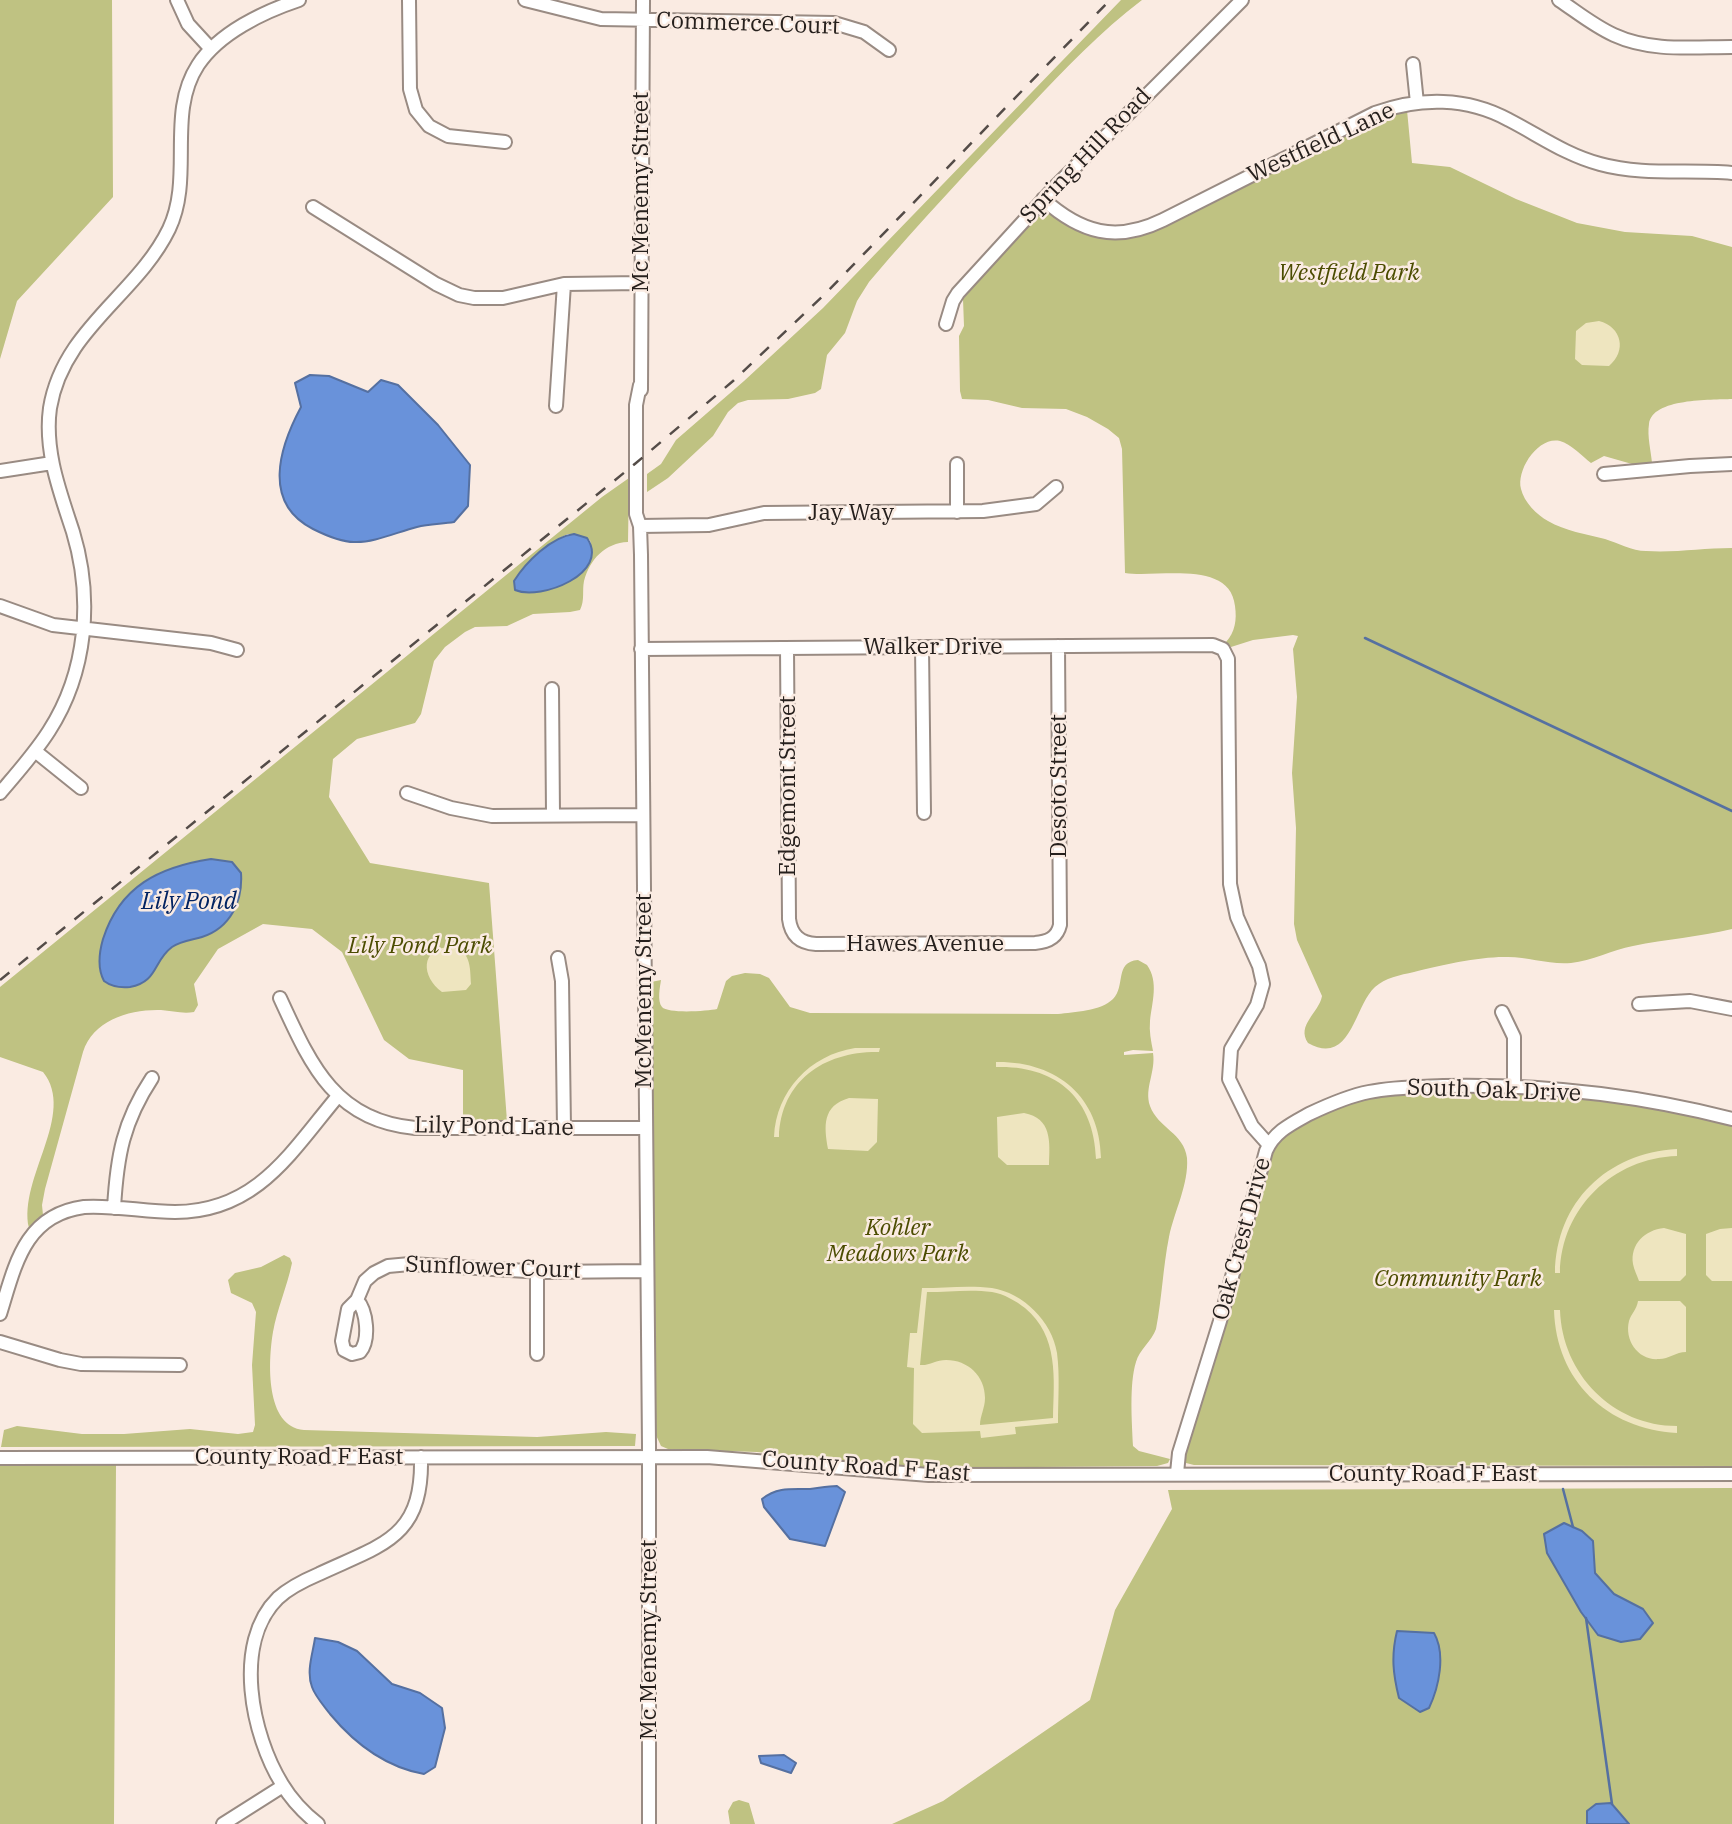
<!DOCTYPE html>
<style>
body{margin:0}
canvas{display:block;background:#faebe2}
</style>
<canvas width="1732" height="1824"></canvas>
<script>
const context = document.querySelector('canvas').getContext('2d');
context.lineJoin = 'round';
function fill(path, color) {
  context.fillStyle = color;
  context.fill(path, 'evenodd');
}
function trace(path, color, width, dash) {
  context.strokeStyle = color;
  context.lineWidth = width;
  context.lineCap = dash ? 'butt' : 'round';
  context.setLineDash(dash || []);
  context.stroke(path);
}
function write(font, color, halo, rows, align = 'center') {
  context.font = font + ' "IBM Plex Serif",serif';
  context.lineWidth = 5;
  context.setLineDash([]);
  context.textBaseline = 'middle';
  context.strokeStyle = halo;
  context.fillStyle = color;
  for (const [text, x, y, turn = 0] of rows) {
    context.save();
    context.translate(x, y);
    context.rotate((+turn || 0) * Math.PI / 180);
    context.textAlign = isNaN(turn) ? turn : align;
    if (halo) context.strokeText(text, 0, 0);
    context.fillText(text, 0, 0);
    context.restore();
  }
}
fill(new Path2D(`
 M 0,0 L 112,0 L 113,197 L 17,301 L 0,359 Z
 M 1121,0 L 1142,0 C 1101,31 1064,70 1029,107 C 974,164 920,222 869,282 L 857,301 L 845,333 L 827,355 L 821,389 L 815,393 L 788,399 L 748,400 L 738,403 L 728,412 L 713,436 L 668,478 L 647,492 L 647,474 L 661,464 L 676,440 L 744,381 L 823,308 Z
 M 1407,110 L 1412,163 L 1450,167 L 1516,199 L 1577,223 L 1625,232 L 1692,236 L 1732,247 L 1732,399 C 1711,400 1652,398 1649,424 C 1647,436 1651,451 1652,463 L 1632,464 L 1604,456 L 1591,463 C 1582,456 1571,444 1560,441 C 1538,436 1516,470 1521,489 C 1524,502 1537,515 1548,521 C 1565,531 1586,534 1605,539 C 1618,543 1632,551 1646,551 C 1674,553 1703,548 1732,548 L 1732,929 C 1699,937 1666,939 1633,946 C 1612,950 1592,961 1571,963 C 1550,965 1529,957 1508,957 C 1482,956 1440,965 1414,972 C 1400,975 1385,978 1375,987 C 1354,1006 1351,1067 1308,1043 C 1296,1025 1319,1013 1322,996 L 1297,940 L 1294,924 L 1296,828 L 1292,773 L 1297,697 L 1293,649 L 1298,636 L 1293,635 L 1253,640 L 1231,647 L 1226,642 C 1235,632 1237,620 1235,606 C 1230,559 1157,578 1125,573 L 1122,449 L 1119,438 L 1108,429 L 1087,417 L 1066,409 L 1022,408 L 988,400 L 962,399 L 960,391 L 959,336 L 964,326 L 963,299 L 1040,211 L 1046,211 C 1080,234 1103,244 1145,234 L 1368,123 Z
 M 629,478 L 628,542 C 605,543 590,559 584,581 C 582,591 585,600 580,610 L 570,612 L 533,614 L 507,626 L 475,627 L 465,632 L 445,647 L 434,661 L 421,714 L 415,723 L 357,739 L 333,759 L 329,797 L 370,863 L 489,883 L 507,1121 L 463,1121 L 463,1070 L 409,1059 L 384,1040 L 342,952 L 312,929 L 263,924 L 218,949 L 194,984 L 198,1005 L 194,1012 C 183,1014 172,1011 161,1010 C 130,1009 93,1020 83,1052 L 45,1189 L 42,1205 L 43,1215 L 29,1228 C 18,1178 77,1114 43,1072 L 0,1057 L 0,987 L 602,497 ZM 568,534 L 590,540 C 600,581 550,591 520,592 L 514,586 C 516,569 552,540 568,534 Z
 M 1138,960 L 1147,965 C 1159,982 1152,1002 1150,1021 C 1149,1031 1151,1041 1153,1051 L 1133,1050 L 1124,1052 L 1124,1055 L 1153,1053 C 1156,1072 1144,1088 1150,1106 C 1158,1128 1184,1133 1187,1158 C 1189,1184 1174,1212 1169,1237 C 1163,1267 1162,1298 1156,1329 C 1152,1341 1139,1350 1136,1362 C 1129,1384 1132,1423 1133,1446 L 1139,1451 L 1170,1459 L 1168,1463 L 1157,1466 L 917,1468 L 757,1452 L 668,1449 L 661,1446 L 655,1433 L 651,982 L 661,980 C 660,987 657,1001 662,1007 C 668,1014 708,1011 717,1009 L 726,981 L 732,976 L 745,973 L 760,974 L 769,978 L 790,1007 L 810,1013 L 1058,1014 C 1074,1012 1101,1011 1113,999 C 1126,986 1114,962 1138,960 Z
 M 1438,1091 C 1537,1092 1635,1102 1732,1124 L 1732,1466 L 1194,1465 L 1186,1463 L 1183,1457 L 1274,1147 C 1296,1122 1343,1100 1377,1096 C 1397,1093 1417,1093 1438,1091 Z
 M 284,1255 L 290,1258 L 292,1263 C 287,1287 277,1309 273,1332 C 268,1361 265,1427 304,1430 L 537,1437 L 606,1432 L 636,1434 L 635,1446 L 1,1447 L 4,1430 L 17,1426 L 82,1434 L 124,1434 L 190,1429 L 238,1434 L 253,1432 L 255,1425 L 252,1365 L 256,1312 L 252,1303 L 231,1293 L 228,1280 L 235,1273 L 261,1267 Z
 M 0,1464 L 116,1464 L 114,1824 L 0,1824 Z
 M 1732,1488 L 1732,1824 L 892,1824 L 943,1801 L 1090,1700 L 1115,1610 L 1172,1509 L 1168,1490 Z
 M 739,1800 L 749,1803 L 755,1824 L 730,1824 L 728,1811 L 733,1802 Z`), '#bfc282');
fill(new Path2D(`
 M 1599,321 C 1622,327 1627,351 1609,366 L 1582,365 L 1575,359 L 1576,331 L 1586,323 Z
 M 450,947 C 471,950 470,966 471,984 L 466,990 L 442,992 C 421,977 420,948 450,947 Z
 M 855,1048 L 880,1048 L 879,1052 C 825,1051 781,1080 779,1137 L 774,1137 C 776,1091 810,1055 855,1048 Z
 M 996,1062 C 1056,1061 1100,1096 1101,1158 L 1096,1159 C 1094,1098 1056,1065 996,1067 Z
 M 849,1098 L 878,1099 L 877,1142 L 868,1151 L 828,1149 C 824,1126 822,1106 849,1098 Z
 M 1024,1113 C 1052,1118 1050,1142 1049,1165 L 1007,1165 L 998,1157 L 997,1117 Z
 M 1677,1149 L 1677,1156 C 1613,1158 1561,1208 1560,1273 L 1555,1273 C 1556,1202 1607,1153 1677,1149 Z
 M 1664,1228 L 1686,1234 L 1686,1275 L 1680,1281 L 1639,1281 C 1637,1275 1634,1270 1633,1264 C 1630,1244 1645,1230 1664,1228 Z
 M 1732,1228 L 1732,1281 L 1712,1281 L 1706,1275 L 1706,1234 L 1720,1229 Z
 M 922,1288 C 944,1288 969,1285 992,1288 C 1023,1293 1052,1321 1057,1353 C 1060,1375 1058,1400 1058,1423 L 1015,1427 L 1016,1434 L 981,1438 L 980,1431 L 922,1433 L 913,1424 L 914,1368 L 907,1367 L 910,1333 L 917,1333 ZM 927,1292 C 948,1292 971,1289 992,1292 C 1004,1294 1016,1301 1025,1308 C 1059,1336 1054,1379 1053,1418 L 980,1425 C 980,1416 985,1408 985,1398 C 985,1376 968,1360 946,1360 C 936,1360 929,1366 920,1365 Z
 M 1638,1301 L 1680,1301 L 1686,1307 L 1686,1352 C 1676,1352 1669,1359 1659,1359 C 1639,1361 1624,1341 1629,1321 C 1631,1314 1637,1309 1638,1301 Z
 M 1554,1310 L 1560,1310 C 1562,1374 1613,1426 1677,1426 L 1677,1433 C 1607,1429 1556,1381 1554,1310 Z`), '#eee5bf');
const water = new Path2D(`
 M 310,375 L 329,376 L 368,392 L 381,380 L 398,385 L 438,425 L 470,465 L 468,506 L 454,522 C 442,524 429,524 417,527 C 397,532 374,543 354,542 C 340,542 325,535 313,529 C 262,503 279,448 301,407 L 295,383 Z
 M 574,534 L 587,538 C 611,573 541,601 515,590 L 514,581 C 526,562 551,537 574,534 Z
 M 211,859 L 232,862 L 241,873 C 243,902 230,928 202,937 C 192,940 181,941 172,947 C 153,961 158,982 130,987 C 120,988 112,987 104,981 C 97,968 99,953 103,939 C 120,886 159,867 211,859 Z
 M 837,1486 L 845,1492 L 825,1546 L 790,1539 L 764,1507 L 762,1499 C 777,1487 791,1489 810,1489 C 819,1488 828,1486 837,1486 Z
 M 1564,1523 L 1582,1531 L 1593,1541 L 1595,1573 L 1614,1594 L 1643,1609 L 1653,1623 L 1640,1639 L 1621,1642 L 1598,1635 L 1581,1612 L 1547,1553 L 1544,1534 Z
 M 1397,1631 L 1434,1633 C 1446,1654 1439,1687 1429,1708 L 1420,1712 L 1399,1698 C 1393,1674 1391,1656 1397,1631 Z
 M 315,1638 L 338,1642 L 357,1651 L 392,1684 L 420,1693 L 442,1708 L 445,1728 L 435,1767 L 424,1774 C 385,1767 355,1744 330,1714 C 324,1706 315,1696 312,1687 C 306,1671 313,1653 315,1638 Z
 M 784,1755 L 796,1763 L 791,1773 L 761,1763 L 759,1756 Z
 M 1611,1803 L 1629,1824 L 1587,1824 L 1587,1811 L 1596,1804 Z`);
fill(water, '#6992da');
trace(water, '#5570a1', 2);
trace(new Path2D(`
 M 1365,638 L 1732,811
 M 1563,1489 L 1573,1527
 M 1586,1618 L 1612,1804`), '#5570a1', 2.5);
const minor = new Path2D(`
 M 177,0 L 188,24 L 211,49
 M 409,0 L 410,89 L 416,110 L 429,126 L 448,136 L 505,142
 M 525,0 L 601,19 L 834,23 L 864,32 L 889,50
 M 1559,0 C 1577,12 1594,26 1614,35 C 1651,52 1693,47 1732,47
 M 1413,64 L 1417,103
 M 1043,199 C 1081,233 1116,243 1163,220 L 1375,113 C 1420,97 1467,97 1509,120 C 1540,136 1566,155 1600,164 C 1643,176 1688,169 1732,173
 M 313,207 L 436,284 L 459,295 L 474,298 L 503,298 L 564,284 L 641,283
 M 946,324 L 953,301 L 958,293 L 1054,188 L 1242,0
 M 640,385 L 636,405 L 636,514 L 640,526 L 641,555 L 649,1444 L 649,1824
 M 641,390 L 643,0
 M 556,406 L 564,284
 M 957,464 L 957,512
 M 0,471 L 52,463
 M 1604,474 L 1690,466 L 1732,464
 M 640,526 L 709,525 L 764,513 L 983,511 L 1036,504 L 1056,487
 M 0,606 L 53,625 L 211,643 L 237,650
 M 922,647 L 924,813
 M 787,648 L 789,919 C 791,935 800,943 816,944 L 1035,943 C 1048,942 1057,938 1060,925 L 1058,646
 M 641,649 L 1213,645 L 1223,649 L 1228,659 L 1230,884 L 1237,917 L 1259,966 L 1263,984 L 1257,1005 L 1231,1049 L 1229,1079 L 1252,1126 L 1269,1145
 M 552,689 L 553,815
 M 35,751 L 81,788
 M 0,793 C 17,773 35,753 49,731 C 87,672 93,598 73,532 C 60,492 44,451 50,408 C 63,329 137,295 169,229 C 194,177 166,114 198,65 C 219,33 263,12 299,0
 M 407,793 L 451,808 L 492,816 L 643,815
 M 558,958 L 562,981 L 564,1128
 M 280,998 C 310,1063 334,1121 415,1128 L 646,1128
 M 1639,1004 L 1690,1001 L 1732,1009
 M 1502,1012 L 1514,1037 L 1514,1087
 M 114,1208 C 117,1156 123,1122 152,1078
 M 537,1271 L 537,1354
 M 357,1300 C 367,1311 370,1340 360,1352 L 352,1354 L 344,1350 L 342,1341 L 348,1309 L 357,1300 L 365,1281 L 374,1273 L 388,1266 L 410,1264 L 543,1272 L 647,1271
 M 0,1314 C 15,1266 24,1215 84,1207 C 114,1205 145,1212 175,1212 C 257,1212 291,1152 338,1096
 M 0,1342 L 60,1360 L 81,1364 L 180,1365
 M 0,1458 L 707,1457 L 929,1475 L 1732,1474
 M 1177,1473 L 1179,1453 L 1220,1321 L 1266,1151 C 1274,1132 1291,1124 1309,1114 C 1328,1105 1348,1096 1369,1092 C 1393,1087 1418,1087 1443,1086 C 1538,1084 1639,1095 1732,1119
 M 223,1824 L 283,1786
 M 318,1824 C 304,1813 291,1799 282,1784 C 252,1736 232,1643 278,1598 C 290,1587 305,1580 319,1574 C 383,1544 423,1538 421,1457`);
trace(minor, '#998b83', 16);
trace(minor, '#fff', 12);
trace(new Path2D(`
 M 0,980 L 636,463 L 733,381 L 826,293 L 1110,0`), '#544c48', 2.5, [12, 12]);
write('23px', '#26201d', '#faebe2', [
 ["Commerce Court",748,24,2],
 ["Westfield Lane",1321,143,-25],
 ["Spring Hill Road",1086,156,-46],
 ["Mc Menemy Street",641,192,-90],
 ["Jay Way",851,513],
 ["Walker Drive",933,647],
 ["Edgemont Street",788,786,-90],
 ["Desoto Street",1059,786,-90],
 ["Hawes Avenue",925,944],
 ["McMenemy Street",644,991,-90],
 ["South Oak Drive",1494,1091,2],
 ["Lily Pond Lane",494,1127,1],
 ["Oak Crest Drive",1242,1239,-75],
 ["Sunflower Court",493,1268,2],
 ["County Road F East",299,1457],
 ["County Road F East",866,1467,4],
 ["County Road F East",1433,1474],
 ["Mc Menemy Street",649,1640,-90]
]);
write('italic 23px', '#4b4c00', '#faebe2', [
 ["Westfield Park",1349,273],
 ["Lily Pond Park",420,946],
 ["Kohler",898,1228],
 ["Meadows Park",898,1254],
 ["Community Park",1458,1279]
]);
write('italic 24px', '#022362', '#faebe2', [
 ["Lily Pond",189,902]
]);
</script>
